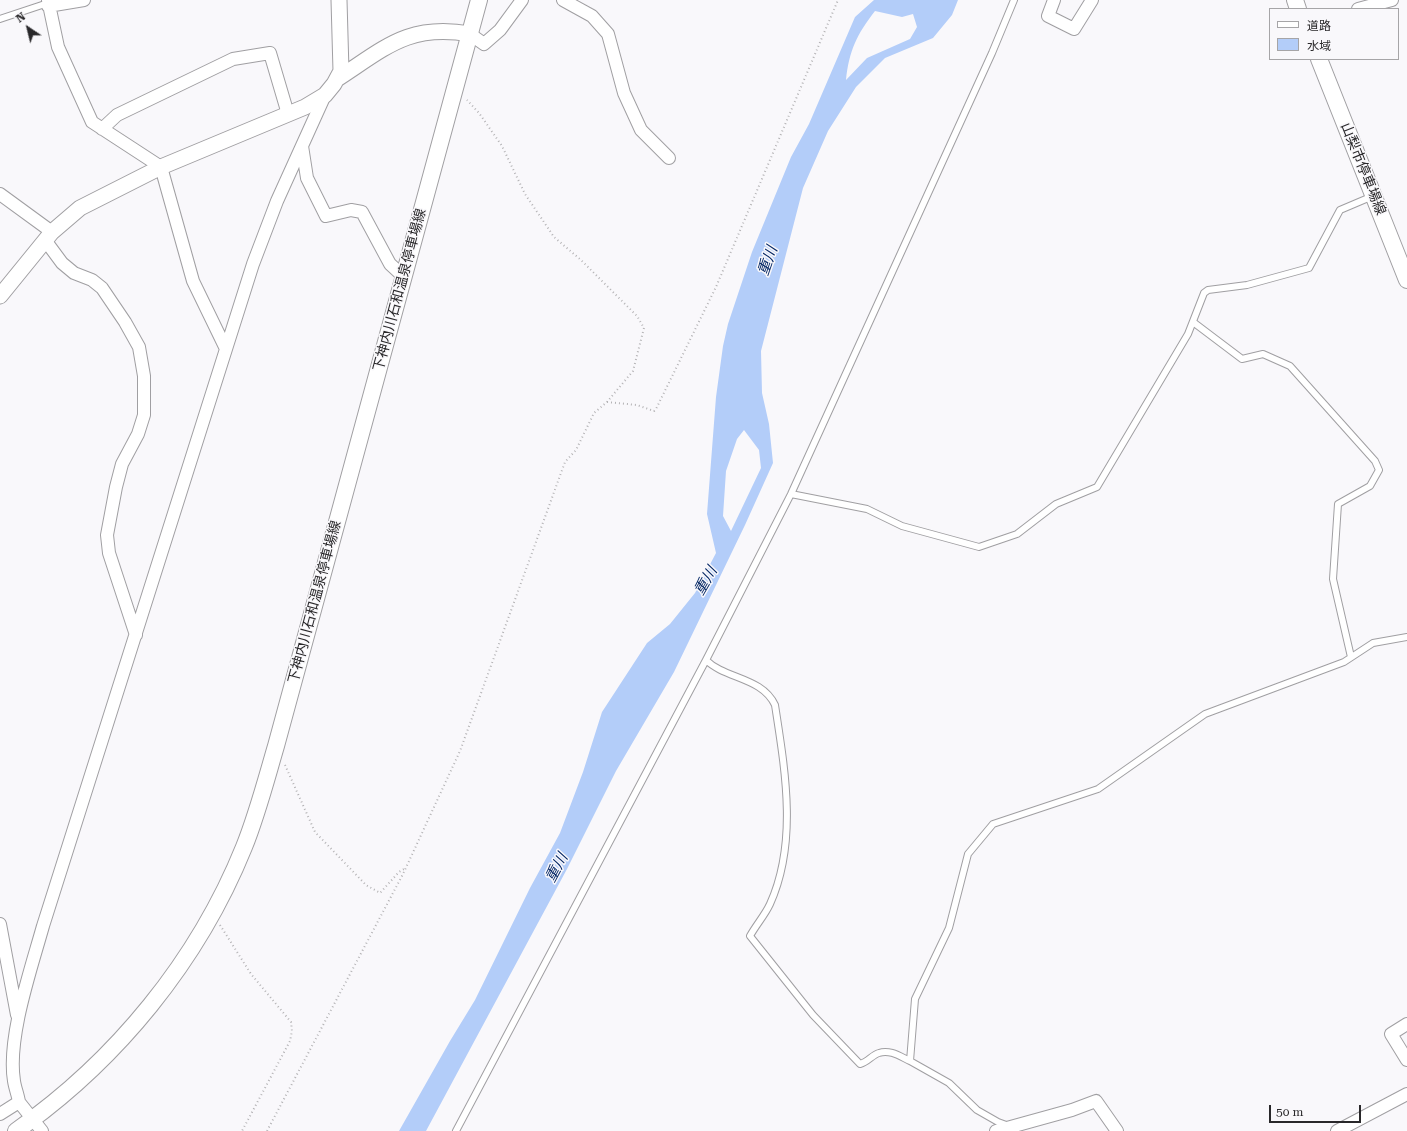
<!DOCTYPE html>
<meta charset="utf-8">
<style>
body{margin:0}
#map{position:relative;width:1407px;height:1131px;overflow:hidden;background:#f9f8fb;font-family:"Roboto Serif","Noto Sans JP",serif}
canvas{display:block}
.legend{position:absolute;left:1269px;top:8px;width:130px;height:52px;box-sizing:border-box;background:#f9f8fb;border:1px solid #a6a5a7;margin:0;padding:5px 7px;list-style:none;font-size:12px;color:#29282a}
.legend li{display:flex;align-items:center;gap:8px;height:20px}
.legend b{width:20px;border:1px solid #a6a5a7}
.north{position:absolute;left:8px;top:8px;width:40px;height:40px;-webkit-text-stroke:3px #f9f8fb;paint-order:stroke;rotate:325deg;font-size:11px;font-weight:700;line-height:16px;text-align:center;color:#29282a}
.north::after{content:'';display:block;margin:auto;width:14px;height:18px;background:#29282a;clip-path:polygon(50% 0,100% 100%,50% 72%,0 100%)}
.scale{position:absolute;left:1269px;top:1105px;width:92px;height:18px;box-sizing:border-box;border:2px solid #29282a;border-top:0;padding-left:5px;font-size:12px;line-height:14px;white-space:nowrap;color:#29282a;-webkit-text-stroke:3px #f9f8fb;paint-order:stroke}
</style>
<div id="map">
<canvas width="1407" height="1131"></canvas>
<ul class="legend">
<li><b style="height:5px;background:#fff"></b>道路</li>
<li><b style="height:11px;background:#b3cdf9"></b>水域</li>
</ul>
<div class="north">N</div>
<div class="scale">50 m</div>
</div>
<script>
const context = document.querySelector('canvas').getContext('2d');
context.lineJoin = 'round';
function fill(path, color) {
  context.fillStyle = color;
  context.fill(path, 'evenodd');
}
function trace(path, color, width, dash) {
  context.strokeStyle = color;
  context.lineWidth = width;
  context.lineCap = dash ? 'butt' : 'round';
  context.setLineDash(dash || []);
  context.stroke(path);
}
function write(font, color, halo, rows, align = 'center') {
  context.font = font + ' "Roboto Serif","Noto Sans JP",serif';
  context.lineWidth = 3;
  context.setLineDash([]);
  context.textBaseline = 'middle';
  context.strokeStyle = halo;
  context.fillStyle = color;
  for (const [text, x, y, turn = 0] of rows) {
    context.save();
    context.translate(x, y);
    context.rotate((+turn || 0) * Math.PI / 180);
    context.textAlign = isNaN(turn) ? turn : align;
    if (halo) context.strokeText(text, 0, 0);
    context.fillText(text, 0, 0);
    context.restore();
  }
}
fill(new Path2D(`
 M 874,0 L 958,0 L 952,15 L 933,38 L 885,58 L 856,87 L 828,131 L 803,188 L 761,351 L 762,393 L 769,424 L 773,463 L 745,525 L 674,672 L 616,771 L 567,869 L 426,1131 L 399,1131 L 450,1041 L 475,1000 L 530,888 L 560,833 L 583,772 L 602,712 L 647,643 L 670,624 L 695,593 L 716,553 L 707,514 L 716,397 L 723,346 L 728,324 L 752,252 L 791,157 L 809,124 L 855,17 ZM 875,11 L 902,17 L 913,14 L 917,27 L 910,39 L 867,58 L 846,80 C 849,51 857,34 875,11 ZM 744,430 L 759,450 L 761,468 L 731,531 L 723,516 L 726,471 L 737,439 Z`), '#b3cdf9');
const service = new Path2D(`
 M 0,19 L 48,3
 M 1193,322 L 1242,359 L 1263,354 L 1290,366 L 1375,461 L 1379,470 L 1370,486 L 1338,504 L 1333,579 L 1351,657
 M 791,494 L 867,509 L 902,526 L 979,547 L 1017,534 L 1056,504 L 1097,487 L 1188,334 L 1204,293 L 1208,290 L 1247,285 L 1309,268 L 1340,210 L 1373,196
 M 706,660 C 725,679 762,677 775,705 C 785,770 798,842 770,904 C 765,915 756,925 750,936 L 813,1015 L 860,1064 C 868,1062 872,1055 879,1053 C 890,1049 901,1057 910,1061
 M 1009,1126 L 998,1122 L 977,1110 L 949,1083 L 910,1061 L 915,999 L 949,928 L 968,854 L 993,824 L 1098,789 L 1205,714 L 1344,662 L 1373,643 L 1407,637
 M 456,1131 L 706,660 L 791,494 L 992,53 L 1014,0`);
const minor = new Path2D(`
 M 48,0 L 58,47 L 92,122 L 161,167 L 193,281 L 226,349
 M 563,0 L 592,16 L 608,34 L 624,93 L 641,130 L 669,158
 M 1054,0 L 1048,16 L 1074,29 L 1092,0
 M 48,6 L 84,0
 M 1358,9 L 1392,0
 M 470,34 L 484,44 L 500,30 L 522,0
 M 102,129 L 117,115 L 233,59 L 270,53 L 288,114
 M 302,146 L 307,178 L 326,216 L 351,210 L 362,212 L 390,264 L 403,276
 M 0,194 L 52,232
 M 45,240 L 62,263 L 74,273 L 92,280 L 102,288 L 125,322 L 139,347 L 144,376 L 144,415 L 138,434 L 122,464 L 116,487 L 107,535 L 109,553 L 136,635
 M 0,924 L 17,1015
 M 1407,1024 L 1391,1034 L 1407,1060
 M 19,1102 C 18,1095 15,1088 14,1081 C 7,1038 31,969 43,926 L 253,264 L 277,201 L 325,95
 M 0,1114 L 19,1102 L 42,1131
 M 996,1131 L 1072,1110 L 1096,1101 L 1117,1131
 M 1337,1131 L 1407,1094`);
const tertiary = new Path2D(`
 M 337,79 C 385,48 409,23 470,34
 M 0,296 L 52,232 L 80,208 L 161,167 L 305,107 L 325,95 L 334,84 L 341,71 L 339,0`);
const secondary = new Path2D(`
 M 1295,0 L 1298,9
 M 1319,59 L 1407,280
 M 16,1131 C 116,1061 198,961 244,847 C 257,815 266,780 276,746 L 479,0`);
trace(service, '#a09fa2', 8);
trace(minor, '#a09fa2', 14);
trace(tertiary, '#a09fa2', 17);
trace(secondary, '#a09fa2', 18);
trace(new Path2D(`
 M 607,402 L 637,405 L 654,411 L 656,409 L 716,287 L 838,0
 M 285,765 L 315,832 L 366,885 L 380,893 L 399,872 L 404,869
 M 220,925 L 251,974 L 291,1022 L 292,1031 L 290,1041 L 242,1131
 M 267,1131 L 403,874 L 460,751 L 565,462 L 576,450 L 594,413 L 607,402 L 633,371 L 644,328 L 637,316 L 581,260 L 554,237 L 525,194 L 502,146 L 479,113 L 467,100`), '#b4b3b5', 2, [1, 3]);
trace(service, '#fff', 6);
trace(minor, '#fff', 12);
trace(tertiary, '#fff', 15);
trace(secondary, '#fff', 16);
write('14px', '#29282a', '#f9f8fb', [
 ["山梨市停車場線",1363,169,68],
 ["下神内川石和温泉停車場線",400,290,-75],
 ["下神内川石和温泉停車場線",315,602,-75]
]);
write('italic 15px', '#072966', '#f9f8fb', [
 ["重川",768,261,-71],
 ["重川",706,581,-60],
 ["重川",557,868,-62]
]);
</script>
